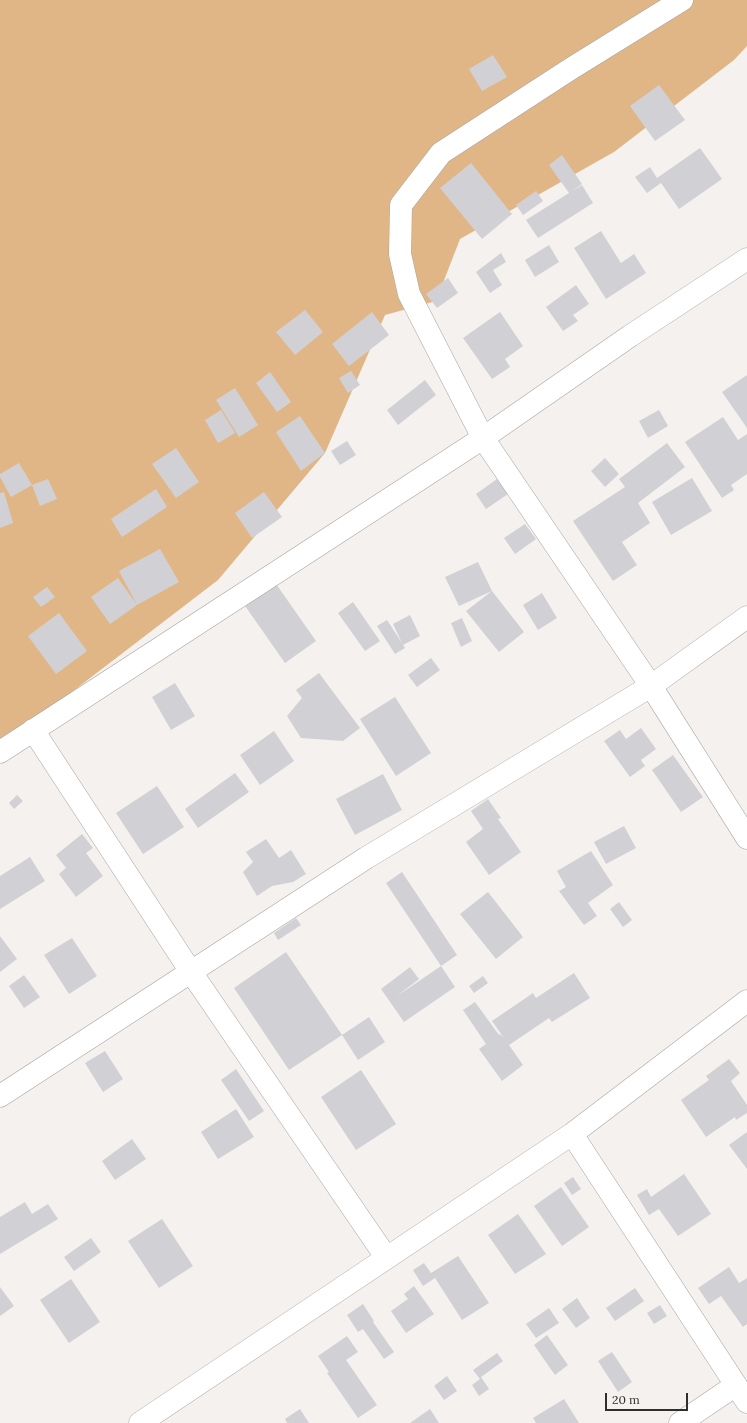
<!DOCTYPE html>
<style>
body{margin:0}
#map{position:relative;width:747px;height:1423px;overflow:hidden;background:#f4f1ee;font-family:Lora,serif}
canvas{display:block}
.scale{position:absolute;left:605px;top:1393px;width:83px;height:18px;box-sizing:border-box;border:2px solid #302f2e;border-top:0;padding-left:5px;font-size:12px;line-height:14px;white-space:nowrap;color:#302f2e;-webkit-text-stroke:3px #f4f1ee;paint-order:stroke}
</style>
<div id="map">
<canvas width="747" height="1423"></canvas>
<div class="scale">20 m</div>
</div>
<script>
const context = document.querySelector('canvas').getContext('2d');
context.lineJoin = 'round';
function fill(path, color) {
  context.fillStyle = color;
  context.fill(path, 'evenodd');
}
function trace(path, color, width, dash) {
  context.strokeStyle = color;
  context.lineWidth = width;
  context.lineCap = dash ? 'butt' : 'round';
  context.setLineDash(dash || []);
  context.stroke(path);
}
fill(new Path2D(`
 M 0,0 L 747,0 L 747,46 L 734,60 L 614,152 L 460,239 L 436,301 L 385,315 L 325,453 L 218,580 L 0,747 Z`), '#e1b687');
fill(new Path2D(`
 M 493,55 L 507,77 L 482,91 L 469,69 Z
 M 659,85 L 685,120 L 655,141 L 630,106 Z
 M 700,148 L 722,179 L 679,209 L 661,183 L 647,193 L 635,177 L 650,167 L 657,178 Z
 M 562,155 L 582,184 L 572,191 L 582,185 L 593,203 L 538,238 L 526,220 L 569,193 L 549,165 Z
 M 471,163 L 512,214 L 482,239 L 440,188 Z
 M 536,191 L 543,201 L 523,215 L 516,205 Z
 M 601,231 L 621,263 L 634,254 L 646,273 L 606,299 L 574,248 Z
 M 549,245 L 559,262 L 535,277 L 525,260 Z
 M 501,253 L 506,262 L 493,270 L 502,285 L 490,293 L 476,272 Z
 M 448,278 L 458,293 L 437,308 L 426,294 Z
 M 576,285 L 589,304 L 573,315 L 578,321 L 563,331 L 546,307 Z
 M 305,310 L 323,332 L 295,355 L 276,332 Z
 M 372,312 L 389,335 L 349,366 L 332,344 Z
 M 500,312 L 523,346 L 505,359 L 510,367 L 492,379 L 463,338 Z
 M 351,371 L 360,385 L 348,393 L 339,378 Z
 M 270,372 L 291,402 L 277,412 L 256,383 Z
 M 747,375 L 747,428 L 722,392 Z
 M 425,380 L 436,395 L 398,425 L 387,410 Z
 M 235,388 L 258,425 L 239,437 L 216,400 Z
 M 221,410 L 235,433 L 218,443 L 205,420 Z
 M 659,410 L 668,426 L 648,438 L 639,421 Z
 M 300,416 L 325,453 L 301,471 L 276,432 Z
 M 723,417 L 738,440 L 747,434 L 747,474 L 731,485 L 734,490 L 722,498 L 685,442 Z
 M 347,441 L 356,455 L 340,465 L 331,451 Z
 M 667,443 L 685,467 L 638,503 L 650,523 L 622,542 L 637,565 L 613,581 L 573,521 L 625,487 L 619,479 Z
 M 176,448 L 199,482 L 176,498 L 152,464 Z
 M 605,458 L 619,474 L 605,487 L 591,471 Z
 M 19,463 L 32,485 L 11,497 L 0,477 L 0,474 Z
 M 692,478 L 712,511 L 671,535 L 652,502 Z
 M 48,479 L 57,499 L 40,506 L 32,485 Z
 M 497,479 L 508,494 L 486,509 L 476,494 Z
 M 156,489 L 167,507 L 122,537 L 111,519 Z
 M 4,492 L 13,523 L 0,528 L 0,493 Z
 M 264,492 L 282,517 L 252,538 L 235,513 Z
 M 525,524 L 536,539 L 515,554 L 504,538 Z
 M 160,549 L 179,582 L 137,605 L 119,571 Z
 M 478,562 L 492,591 L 524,632 L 499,652 L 466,611 L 492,591 L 459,606 L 445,577 Z
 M 118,578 L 137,605 L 110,624 L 91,597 Z
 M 274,581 L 316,641 L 285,663 L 243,603 Z
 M 47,587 L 55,597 L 41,607 L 33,597 Z
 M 542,593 L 557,618 L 538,630 L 523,605 Z
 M 353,602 L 380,641 L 365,651 L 338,613 Z
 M 59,613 L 87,651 L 56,674 L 28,636 Z
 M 410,615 L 420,636 L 403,645 L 405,648 L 395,654 L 377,626 L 387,620 L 402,643 L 393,624 Z
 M 462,618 L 472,641 L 461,647 L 451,623 Z
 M 431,658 L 440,670 L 417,687 L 408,675 Z
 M 319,673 L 360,728 L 343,741 L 301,738 L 287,716 L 302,698 L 296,690 Z
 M 175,683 L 195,716 L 171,730 L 152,697 Z
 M 395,697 L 431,753 L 396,776 L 360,719 Z
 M 641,728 L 656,749 L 641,760 L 645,766 L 630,777 L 604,741 L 620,730 L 626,739 Z
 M 274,731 L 294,761 L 260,785 L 240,755 Z
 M 673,755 L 703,797 L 681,812 L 652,770 Z
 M 235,773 L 249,792 L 198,828 L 185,809 Z
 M 383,774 L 402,810 L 355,835 L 336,799 Z
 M 157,786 L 184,827 L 143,854 L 116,813 Z
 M 17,795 L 23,801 L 14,809 L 9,803 Z
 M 488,799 L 501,818 L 498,819 L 521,852 L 489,875 L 466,842 L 483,829 L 471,811 Z
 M 624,826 L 636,848 L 606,864 L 594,842 Z
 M 82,834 L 93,848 L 86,853 L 103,876 L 76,897 L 59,874 L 66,868 L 56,855 Z
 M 266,839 L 279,858 L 291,850 L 306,874 L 293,882 L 272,886 L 257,896 L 243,872 L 253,862 L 246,852 Z
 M 591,851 L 613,885 L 588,903 L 597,916 L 584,925 L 559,891 L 566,887 L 557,871 Z
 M 30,857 L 45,881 L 0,909 L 0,876 Z
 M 402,872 L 457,955 L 441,966 L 386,883 Z
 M 488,892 L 523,937 L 496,959 L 460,914 Z
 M 619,902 L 632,920 L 623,927 L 610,909 Z
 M 296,918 L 301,925 L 278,940 L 274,933 Z
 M 0,936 L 17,959 L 0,972 Z
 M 72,938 L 97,976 L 69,994 L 44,955 Z
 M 286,952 L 342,1035 L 289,1070 L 234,988 Z
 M 441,966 L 455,987 L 404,1022 L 381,989 L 410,967 L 419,979 L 397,996 Z
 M 574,973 L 590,998 L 552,1022 L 549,1018 L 509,1045 L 523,1065 L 502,1081 L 479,1049 L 486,1044 L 463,1010 L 475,1002 L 499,1035 L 500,1034 L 504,1038 L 492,1021 L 533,993 L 536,998 Z
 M 24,975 L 40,997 L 24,1008 L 9,986 Z
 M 483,976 L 488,983 L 474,993 L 469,986 Z
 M 369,1017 L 385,1042 L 358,1060 L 342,1035 Z
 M 105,1051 L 123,1079 L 103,1092 L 85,1063 Z
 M 729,1059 L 740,1073 L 731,1081 L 747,1105 L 747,1113 L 736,1120 L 735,1117 L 706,1137 L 681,1100 L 709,1080 L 706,1076 Z
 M 236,1069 L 264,1111 L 249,1121 L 221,1080 Z
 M 361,1070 L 396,1124 L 356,1150 L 321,1097 Z
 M 236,1109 L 254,1137 L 218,1159 L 201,1132 Z
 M 747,1132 L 747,1169 L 729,1145 Z
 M 132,1139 L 146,1159 L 115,1180 L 102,1161 Z
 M 684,1174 L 711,1214 L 678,1236 L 659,1209 L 649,1215 L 637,1195 L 647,1189 L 651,1197 Z
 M 573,1177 L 581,1189 L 572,1195 L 564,1183 Z
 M 561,1187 L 589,1227 L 562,1246 L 534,1206 Z
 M 25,1202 L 32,1214 L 48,1204 L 58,1219 L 0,1254 L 0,1217 Z
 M 518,1214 L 546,1254 L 515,1274 L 488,1235 Z
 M 162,1219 L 193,1266 L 159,1288 L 128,1241 Z
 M 91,1238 L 101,1252 L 74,1271 L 64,1257 Z
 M 458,1256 L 489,1303 L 462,1320 L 435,1278 L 423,1286 L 413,1270 L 424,1263 L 431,1273 Z
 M 729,1267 L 739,1283 L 747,1278 L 747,1324 L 743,1327 L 721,1296 L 709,1304 L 698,1288 Z
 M 71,1279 L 100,1322 L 69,1343 L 40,1300 Z
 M 414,1286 L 434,1314 L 406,1333 L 391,1311 L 408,1299 L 404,1294 Z
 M 0,1287 L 14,1306 L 0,1316 Z
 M 635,1288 L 644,1301 L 615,1321 L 606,1308 Z
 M 577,1298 L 590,1318 L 576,1328 L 562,1309 Z
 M 363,1304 L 374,1321 L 373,1322 L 394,1352 L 384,1359 L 363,1329 L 358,1332 L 347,1315 Z
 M 660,1305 L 667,1316 L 654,1324 L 647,1313 Z
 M 549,1308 L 559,1323 L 536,1338 L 526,1324 Z
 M 547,1335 L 568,1365 L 555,1375 L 534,1345 Z
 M 347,1336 L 358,1352 L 346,1360 L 377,1405 L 358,1418 L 327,1373 L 329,1372 L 318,1356 Z
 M 612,1352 L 632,1382 L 618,1392 L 598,1361 Z
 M 497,1353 L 503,1361 L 481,1377 L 489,1389 L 479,1396 L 472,1385 L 480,1379 L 473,1370 Z
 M 447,1376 L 457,1391 L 444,1400 L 434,1386 Z
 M 564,1399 L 579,1423 L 536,1423 L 533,1418 Z
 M 300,1409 L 309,1423 L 287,1423 L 285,1419 Z
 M 430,1409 L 439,1423 L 410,1423 Z`), '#d1d1d5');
const minor = new Path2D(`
 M 682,0 L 572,68 L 441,153 L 401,205 L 400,254 L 409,294 L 483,438 L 651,686 L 747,838
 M 33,730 L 191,972 L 386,1257
 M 0,752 L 483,438 L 630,336 L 747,259
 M 0,1096 L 366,858 L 651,686 L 747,617
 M 572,1134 L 747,1402
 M 140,1423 L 572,1134 L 747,1001
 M 680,1423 L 736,1385`);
trace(minor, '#a8a5a2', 23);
trace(minor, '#fff', 22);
</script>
